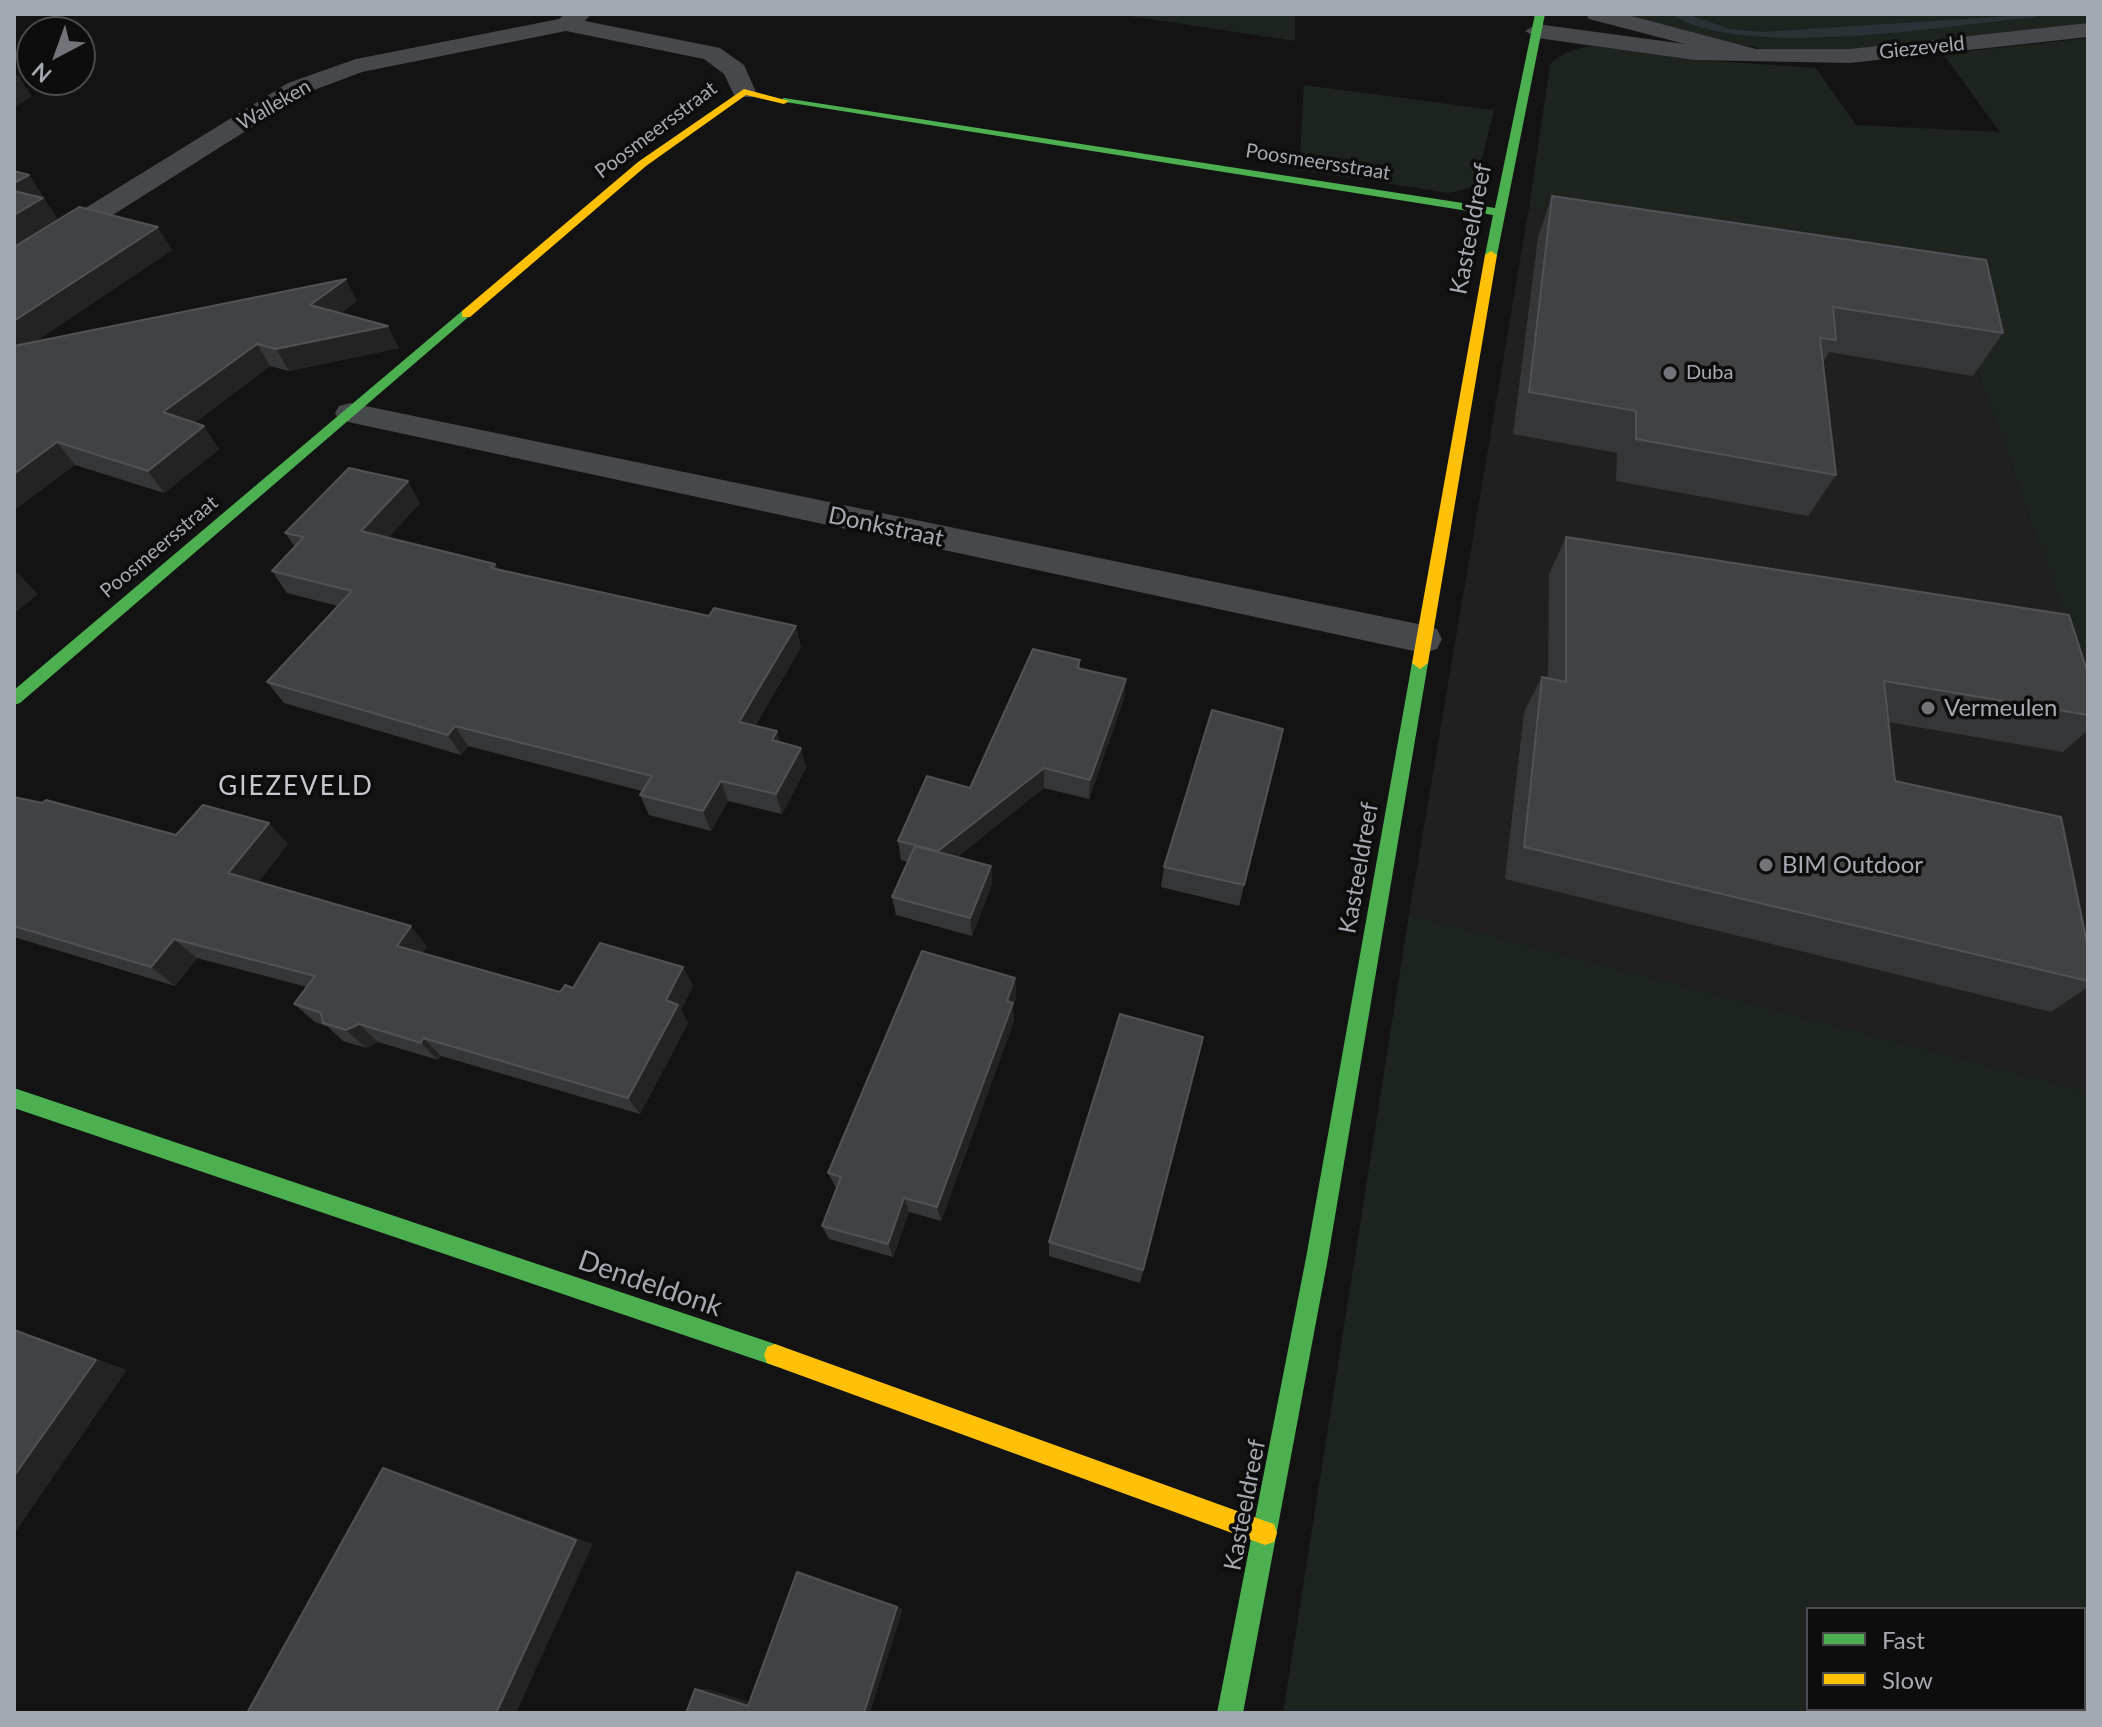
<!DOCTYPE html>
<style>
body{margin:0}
#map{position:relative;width:2102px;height:1727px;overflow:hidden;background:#131313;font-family:Lato,sans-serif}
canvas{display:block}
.frame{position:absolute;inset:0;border:16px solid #a5a9b2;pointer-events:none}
.legend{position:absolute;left:1806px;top:1607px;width:280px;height:104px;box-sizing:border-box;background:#0d0d0e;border:2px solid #4a4b50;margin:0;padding:10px 14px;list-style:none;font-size:24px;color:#a5a9b2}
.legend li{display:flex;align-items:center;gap:16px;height:40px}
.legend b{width:40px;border:2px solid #4a4b50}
.north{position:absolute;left:16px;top:16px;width:80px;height:80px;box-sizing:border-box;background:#0d0d0e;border:2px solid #4a4b50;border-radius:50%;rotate:221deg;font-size:22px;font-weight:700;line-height:32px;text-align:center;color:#a5a9b2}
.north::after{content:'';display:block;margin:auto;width:28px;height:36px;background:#72747a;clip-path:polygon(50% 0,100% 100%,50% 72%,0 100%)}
</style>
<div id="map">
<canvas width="2102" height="1727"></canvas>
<div class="frame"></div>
<ul class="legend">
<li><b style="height:10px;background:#4caf50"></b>Fast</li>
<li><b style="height:10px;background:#ffc107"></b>Slow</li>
</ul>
<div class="north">N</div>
</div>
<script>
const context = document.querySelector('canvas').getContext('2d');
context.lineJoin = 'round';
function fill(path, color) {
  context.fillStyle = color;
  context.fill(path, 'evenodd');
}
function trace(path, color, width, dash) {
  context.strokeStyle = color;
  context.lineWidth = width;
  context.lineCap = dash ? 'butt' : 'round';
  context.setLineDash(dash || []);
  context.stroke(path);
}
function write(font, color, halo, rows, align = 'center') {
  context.font = font + ' Lato,sans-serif';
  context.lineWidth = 7;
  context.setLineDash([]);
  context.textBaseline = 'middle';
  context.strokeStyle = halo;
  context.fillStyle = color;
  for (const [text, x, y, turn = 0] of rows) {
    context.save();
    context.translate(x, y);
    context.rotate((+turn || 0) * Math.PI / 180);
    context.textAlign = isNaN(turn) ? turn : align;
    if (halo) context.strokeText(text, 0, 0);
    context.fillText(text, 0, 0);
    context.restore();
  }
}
fill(new Path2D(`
 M 1529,208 L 1817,252 L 1936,254 L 2088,683 L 2088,1091 L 1409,914 Z`), '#202021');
fill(new Path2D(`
 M 1116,14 L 1295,14 L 1295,41 Z
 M 1625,14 L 2088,14 L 2088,23 L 1844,50 L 1772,51 L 1669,30 Z
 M 2088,38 L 2088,683 L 1936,254 L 1817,252 L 1529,208 L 1550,64 C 1564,52 1575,48 1593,46 L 1701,60 L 1816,68 L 1856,125 L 2000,132 L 1943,54 Z
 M 1304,85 L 1494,110 L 1475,187 L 1449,193 L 1299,170 Z
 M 1409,914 L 2088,1091 L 2088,1713 L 1283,1713 ZM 1808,1609 L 2084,1609 L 2084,1709 L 1808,1709 Z`), '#1d231e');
fill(new Path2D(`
 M 1672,14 L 1687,14 L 1730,29 L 1763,32 L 2041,14 L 2036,17 C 1952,25 1739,61 1672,14 Z`), '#2b3237');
fill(new Path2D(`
 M 565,14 L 591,14 L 585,21 L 720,48 L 744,65 L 756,92 L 753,97 L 735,97 L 724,74 L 704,59 L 566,31 L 362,72 L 306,93 L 24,271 L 14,274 L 14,252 L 288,83 L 356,59 L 559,19 Z
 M 1586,14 L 1624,14 L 1756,49 L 1850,49 L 2088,23 L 2088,37 L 1850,63 L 1695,60 L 1537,38 L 1525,31 L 1537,24 L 1685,44 L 1589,19 Z
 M 351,403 L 1423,625 L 1437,629 L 1442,639 L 1437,649 L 1423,653 L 339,420 L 335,413 L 339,406 Z`), '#47484c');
fill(new Path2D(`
 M 1535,14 L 1545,14 L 1497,255 L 1491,259 L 1485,255 L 1493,215 L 779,101 L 784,98 L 1495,208 Z
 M 462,311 L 472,314 L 20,703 L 14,705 L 14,690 Z
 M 1420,657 L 1428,663 L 1328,1258 L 1243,1713 L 1217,1713 L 1306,1258 L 1412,663 Z
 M 14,1088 L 775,1344 L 783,1347 L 786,1355 L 783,1363 L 775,1366 L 14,1108 Z`), '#4caf50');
fill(new Path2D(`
 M 744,89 L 789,101 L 784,104 L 746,95 L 646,166 L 470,317 L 462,317 L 462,311 L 638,162 Z
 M 1491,251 L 1497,255 L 1428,663 L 1420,669 L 1412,663 L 1485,255 Z
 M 775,1344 L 1265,1521 L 1274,1524 L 1277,1533 L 1274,1542 L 1265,1545 L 775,1366 L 767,1363 L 764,1355 L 767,1347 Z`), '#ffc107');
fill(new Path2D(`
 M 29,175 L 58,220 L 172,250 L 36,341 L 357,301 L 341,313 L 399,348 L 289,371 L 270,366 L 194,423 L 219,449 L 164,493 L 75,465 L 14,510 Z
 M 1552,196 L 2003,333 L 1973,376 L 1829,352 L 1823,363 L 1836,475 L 1808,516 L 1616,481 L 1617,453 L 1513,434 L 1538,237 Z
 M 420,503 L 388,538 L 495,564 L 498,570 L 801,647 L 755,726 L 780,742 L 801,748 L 806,768 L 782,814 L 728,801 L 711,831 L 649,815 L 640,795 L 642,791 L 468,746 L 461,755 L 284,703 L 267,682 L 338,606 L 287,593 L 272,571 L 295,547 L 285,533 Z
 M 1566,537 L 2088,674 L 2088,730 L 2063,752 L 1888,722 L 1895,781 L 2088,948 L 2088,987 L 2051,1012 L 1505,879 L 1524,712 L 1542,677 L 1548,678 L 1549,574 Z
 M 1080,660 L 1080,668 L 1126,679 L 1124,699 L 1089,799 L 1044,788 L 957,857 L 991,866 L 992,884 L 972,936 L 896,915 L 892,897 L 908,862 L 901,860 L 898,841 L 970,788 Z
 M 1283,729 L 1239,906 L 1161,887 L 1164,867 Z
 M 14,797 L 176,835 L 288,844 L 258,882 L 427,946 L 422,954 L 560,992 L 573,988 L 683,967 L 693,986 L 681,1010 L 688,1023 L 640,1114 L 441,1056 L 438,1060 L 378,1042 L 366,1048 L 343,1041 L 328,1027 L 315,1022 L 294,1004 L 307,987 L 197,958 L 175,986 L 14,937 Z
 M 1015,978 L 1016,997 L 1013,1007 L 1014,1021 L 941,1221 L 909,1212 L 893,1257 L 829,1239 L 822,1226 L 836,1188 L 828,1173 Z
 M 1203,1037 L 1140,1283 L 1049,1256 L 1049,1242 Z`), '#353637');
fill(new Path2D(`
 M 18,75 L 32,97 L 14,107 L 14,77 Z
 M 29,175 L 59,221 L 14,248 L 14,183 Z
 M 158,227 L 172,250 L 14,356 L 14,321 Z
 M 346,279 L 357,301 L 322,327 L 310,305 Z
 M 388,326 L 399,348 L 289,371 L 276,349 Z
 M 257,344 L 270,366 L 178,435 L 163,412 Z
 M 204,426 L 219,449 L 164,493 L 148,471 Z
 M 57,442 L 75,465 L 14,510 L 14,474 Z
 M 408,481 L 420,503 L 374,553 L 361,531 Z
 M 18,573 L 38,594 L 14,614 L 14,575 Z
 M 796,626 L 801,647 L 746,742 L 739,722 Z
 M 1126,679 L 1124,699 L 1089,799 L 1090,780 Z
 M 455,726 L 468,746 L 461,755 L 448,735 Z
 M 777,731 L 783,752 L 772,740 Z
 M 801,748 L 806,768 L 782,814 L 776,794 Z
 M 1044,768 L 1044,788 L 940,870 L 938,851 Z
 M 721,781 L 728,801 L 711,831 L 703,811 Z
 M 269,823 L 288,844 L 249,894 L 228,873 Z
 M 991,866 L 992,884 L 972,936 L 970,918 Z
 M 411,926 L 427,946 L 414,966 L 397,946 Z
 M 174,939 L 197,958 L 175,986 L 151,967 Z
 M 683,967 L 693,986 L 681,1010 L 688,1023 L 640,1114 L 628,1098 L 666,1000 Z
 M 1015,978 L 1016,997 L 1013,1007 L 1014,1021 L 941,1221 L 937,1207 Z
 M 359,1024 L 378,1042 L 366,1048 L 346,1030 Z
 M 423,1038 L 441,1056 L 438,1060 L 421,1043 Z
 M 904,1198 L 909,1212 L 893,1257 L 888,1244 Z
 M 14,1329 L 127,1370 L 14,1534 Z
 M 383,1468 L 406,1475 L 593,1544 L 516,1713 L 496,1713 Z
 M 897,1607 L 903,1609 L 870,1713 L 864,1713 Z
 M 695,1689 L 708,1689 L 760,1705 L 748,1706 Z`), '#232323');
const building = new Path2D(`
 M 14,171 L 29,175 L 14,183 Z
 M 14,191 L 43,198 L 14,215 Z
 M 1552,196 L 1986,260 L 2003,333 L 1833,307 L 1836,340 L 1820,338 L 1836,475 L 1636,439 L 1636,411 L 1529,392 Z
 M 79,207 L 158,227 L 14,321 L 14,247 Z
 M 346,279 L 310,305 L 388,326 L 276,349 L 257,344 L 163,412 L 204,426 L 148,471 L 57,442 L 14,474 L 14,346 Z
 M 349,468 L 408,481 L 361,531 L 495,564 L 491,568 L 709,616 L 714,608 L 796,626 L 739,722 L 777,731 L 772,740 L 801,748 L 776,794 L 721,781 L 703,811 L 640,795 L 652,776 L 455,726 L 448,735 L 267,682 L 352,591 L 272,571 L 304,537 L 285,533 Z
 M 1566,537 L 2069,615 L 2088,674 L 2088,715 L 1884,681 L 1895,781 L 2061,817 L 2088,948 L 2088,981 L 1524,847 L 1542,677 L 1566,682 Z
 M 1033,649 L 1080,660 L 1077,668 L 1126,679 L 1090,780 L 1044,768 L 938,851 L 898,841 L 927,776 L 970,788 Z
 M 1212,710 L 1283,729 L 1244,885 L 1164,867 Z
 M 14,797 L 42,803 L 46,800 L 176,835 L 203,805 L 269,823 L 228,873 L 411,926 L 397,946 L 560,992 L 565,985 L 573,988 L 600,943 L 683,967 L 666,1000 L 678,1005 L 628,1098 L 423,1038 L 421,1043 L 359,1024 L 346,1030 L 323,1023 L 321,1013 L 294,1004 L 315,976 L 174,939 L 151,967 L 14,926 Z
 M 915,846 L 991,866 L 970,918 L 892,897 Z
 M 922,951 L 1015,978 L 1007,1001 L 1013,1003 L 937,1207 L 904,1198 L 888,1244 L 822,1226 L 841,1177 L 828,1173 Z
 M 1120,1014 L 1203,1037 L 1143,1270 L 1049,1242 Z
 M 14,1330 L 96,1360 L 14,1476 Z
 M 383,1468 L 576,1540 L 496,1713 L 247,1713 Z
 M 797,1572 L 897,1607 L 864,1713 L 686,1713 L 695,1689 L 748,1706 Z`);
fill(building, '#414244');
trace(building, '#515256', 2);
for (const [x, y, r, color] of [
 [1670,373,8,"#72747a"],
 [1928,708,8,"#72747a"],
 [1766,865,8,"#72747a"]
]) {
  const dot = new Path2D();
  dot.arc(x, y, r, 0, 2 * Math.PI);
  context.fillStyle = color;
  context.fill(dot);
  trace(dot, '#0d0d0e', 3);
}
write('20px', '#a5a9b2', '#0d0d0e', [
 ["Giezeveld",1922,48,-6],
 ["Walleken",274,105,-30],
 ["Poosmeersstraat",656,130,-37],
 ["Poosmeersstraat",1318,162,9],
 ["Poosmeersstraat",159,547,-40]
]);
write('20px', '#a5a9b2', '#0d0d0e', [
 ["Duba",1686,373]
], 'left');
write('24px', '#a5a9b2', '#0d0d0e', [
 ["Kasteeldreef",1471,229,-79],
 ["Donkstraat",886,527,12],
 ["Kasteeldreef",1359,868,-80],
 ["Kasteeldreef",1245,1505,-79]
]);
write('24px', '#a5a9b2', '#0d0d0e', [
 ["Vermeulen",1944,708],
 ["BIM Outdoor",1782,865]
], 'left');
context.letterSpacing = '2px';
write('26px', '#c6c8cf', '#0d0d0e', [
 ["GIEZEVELD",296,787]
]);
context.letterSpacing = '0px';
write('28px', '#a5a9b2', '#0d0d0e', [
 ["Dendeldonk",650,1284,19]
]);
</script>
